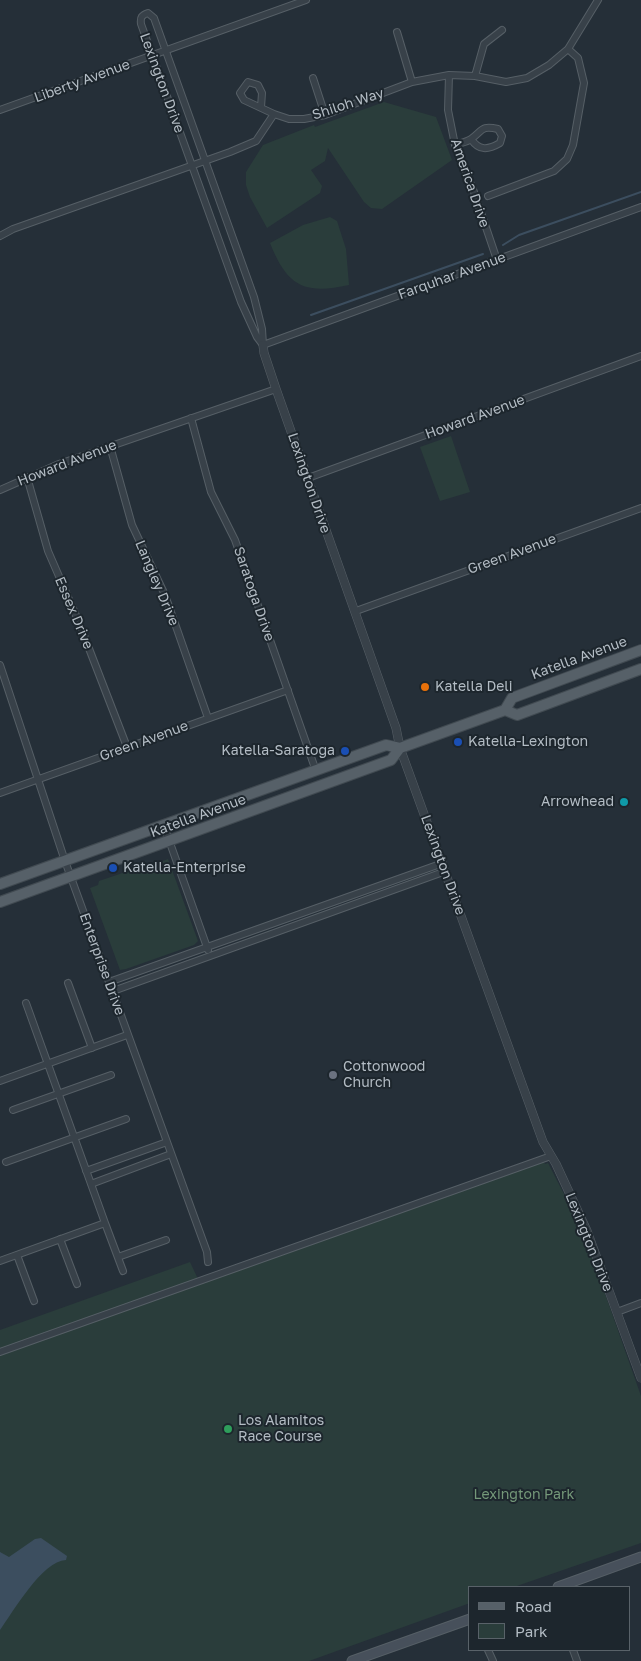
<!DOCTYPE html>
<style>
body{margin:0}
#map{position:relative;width:641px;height:1661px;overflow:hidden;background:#252f38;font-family:"Golos Text",sans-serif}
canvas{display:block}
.legend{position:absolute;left:468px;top:1586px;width:162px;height:65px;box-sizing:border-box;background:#1d262d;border:1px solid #596269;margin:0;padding:6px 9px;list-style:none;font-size:15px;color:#b3bcc4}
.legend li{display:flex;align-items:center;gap:10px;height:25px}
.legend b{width:25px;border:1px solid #596269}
</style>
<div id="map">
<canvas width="641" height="1661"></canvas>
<ul class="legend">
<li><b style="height:6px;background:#566068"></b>Road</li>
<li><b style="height:14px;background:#2a3d3b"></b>Park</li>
</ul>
</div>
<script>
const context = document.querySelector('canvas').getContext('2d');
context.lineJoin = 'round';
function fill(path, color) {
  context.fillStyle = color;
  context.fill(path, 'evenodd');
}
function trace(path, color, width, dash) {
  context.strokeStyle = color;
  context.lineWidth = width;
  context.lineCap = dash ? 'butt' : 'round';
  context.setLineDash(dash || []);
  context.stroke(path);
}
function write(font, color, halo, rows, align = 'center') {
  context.font = font + ' "Golos Text",sans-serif';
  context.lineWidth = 4;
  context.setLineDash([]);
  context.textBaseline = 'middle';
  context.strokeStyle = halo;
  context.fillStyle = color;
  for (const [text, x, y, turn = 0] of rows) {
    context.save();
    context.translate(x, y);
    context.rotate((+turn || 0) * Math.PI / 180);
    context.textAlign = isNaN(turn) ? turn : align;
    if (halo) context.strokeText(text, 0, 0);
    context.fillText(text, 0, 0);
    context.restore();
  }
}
fill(new Path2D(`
 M 384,102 L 436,117 L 452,160 L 382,209 L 371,208 L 364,202 L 328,148 L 325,161 L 311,170 L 322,186 L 320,193 L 267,228 L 250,197 L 246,185 L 246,172 L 263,145 L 314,125 L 315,127 Z
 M 330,217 L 337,221 L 346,249 L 349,285 C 304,295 287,286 270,243 L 303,225 Z
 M 451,436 L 470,492 L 440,501 L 420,447 Z
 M 168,859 L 198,941 L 194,945 L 126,969 L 120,970 L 90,888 L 98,885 L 99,881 L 155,862 L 158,863 Z
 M 541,1156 L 545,1164 L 548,1163 L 583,1231 L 641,1396 L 641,1543 L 514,1587 L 470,1587 L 470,1603 L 309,1661 L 0,1661 L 0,1330 L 190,1262 L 198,1279 Z`), '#2a3d3b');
fill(new Path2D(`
 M 41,1538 L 67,1556 L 66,1560 C 42,1561 13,1612 0,1630 L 0,1552 L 9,1557 L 35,1539 Z`), '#3c4e5f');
trace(new Path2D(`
 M 503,245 L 519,235 L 641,192
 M 311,315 L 483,254`), '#3c4e5f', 2);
const minor = new Path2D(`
 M 148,13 L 154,18 L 254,297 L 262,329 L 263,345 L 257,337 L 241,302 L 141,24 C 140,17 142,15 148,13 Z
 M 397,32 L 412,82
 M 449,75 L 448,110 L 455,145 L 474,192 L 497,260
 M 475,76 L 484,44 L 502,30
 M 313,78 L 325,115
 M 261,107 L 262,93 L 258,85 L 248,82 L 240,93 L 244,100 L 274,114
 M 0,110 L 306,0
 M 455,145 C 460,143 467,142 471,139 C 483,131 480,125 498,129 L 502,136 L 500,143 C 488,150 479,151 471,139
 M 488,196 L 554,171 L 567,159 L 573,145 L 584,83 L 578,58 L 568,49
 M 0,236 L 13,229 L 230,152 L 256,141 L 274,114 L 289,119 L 304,119 L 325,115 L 412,82 L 449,75 L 475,76 L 506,82 L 527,78 L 549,65 L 568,49 L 598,0
 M 263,345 L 641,207
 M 191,418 L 211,492 L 235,540 L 316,771
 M 110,446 L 132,525 L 165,595 L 208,718
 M 27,477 L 48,551 L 78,620 L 127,747
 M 308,478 L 641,356
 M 0,490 L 59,464 L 276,389
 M 356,611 L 641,508
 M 0,665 L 65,861 L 207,1252 L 208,1262
 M 0,793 L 288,690
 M 164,826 L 208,950
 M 109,982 L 443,863
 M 68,983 L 92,1048
 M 113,991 L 446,871
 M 0,1081 L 127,1035
 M 13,1110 L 111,1075
 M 6,1162 L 126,1119
 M 86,1171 L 167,1142
 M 91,1184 L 171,1154
 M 105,1223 L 123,1271
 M 60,1239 L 77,1284
 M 17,1255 L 34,1301
 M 118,1257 L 166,1240
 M 0,1261 L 105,1223 L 26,1003
 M 617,1312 L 641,1303
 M 0,1352 L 551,1156
 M 488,1650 L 493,1661
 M 573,1650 L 577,1661`);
const tertiary = new Path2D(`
 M 263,345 L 264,353 L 276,389 L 396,728 L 400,748 L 543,1142 L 556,1164 L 587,1231 L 641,1378`);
const secondary = new Path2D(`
 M 558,1587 L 641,1557
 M 352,1661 L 470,1619`);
const primary = new Path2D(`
 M 505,710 L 512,698 L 641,650
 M 0,884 L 386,745 L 400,748 L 505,710 L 517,715 L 641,669
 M 0,902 L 391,760 L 400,748`);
trace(minor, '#565f66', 8);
trace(tertiary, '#565f66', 9);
trace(secondary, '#565f66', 11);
trace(primary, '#414a51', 12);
trace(minor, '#384149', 6);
trace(tertiary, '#384149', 8);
trace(secondary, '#47505b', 9);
trace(primary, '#566068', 10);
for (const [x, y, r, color] of [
 [425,687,5,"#e8710a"],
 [458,742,5,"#1a4fb4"],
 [345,751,5,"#1a4fb4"],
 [624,802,5,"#0f9aa8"],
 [113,868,5,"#1a4fb4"],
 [333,1075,5,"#6b7280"],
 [228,1429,5,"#2e9e5b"]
]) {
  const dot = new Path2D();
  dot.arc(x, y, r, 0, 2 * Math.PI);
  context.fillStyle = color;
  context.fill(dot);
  trace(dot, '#1d262d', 2);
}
write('14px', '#b3bcc4', '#1d262d', [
 ["Liberty Avenue",82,81,-20],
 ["Lexington Drive",162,83,70],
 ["Shiloh Way",348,104,-18],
 ["America Drive",470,183,71],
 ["Farquhar Avenue",452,276,-20],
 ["Howard Avenue",475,417,-20],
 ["Howard Avenue",67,463,-21],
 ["Lexington Drive",309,483,71],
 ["Green Avenue",512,554,-20],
 ["Langley Drive",157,583,67],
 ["Saratoga Drive",254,594,71],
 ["Essex Drive",74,613,67],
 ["Katella Avenue",579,658,-20],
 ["Green Avenue",144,741,-20],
 ["Katella Avenue",198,816,-20],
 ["Lexington Drive",443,865,70],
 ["Enterprise Drive",102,964,70],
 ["Lexington Drive",589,1242,68]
]);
write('14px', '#b3bcc4', '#1d262d', [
 ["Katella Deli",435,687],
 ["Katella-Lexington",468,742],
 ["Katella-Saratoga",335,751,"right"],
 ["Arrowhead",614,802,"right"],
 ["Katella-Enterprise",123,868],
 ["Cottonwood",343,1067],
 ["Church",343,1083],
 ["Los Alamitos",238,1421],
 ["Race Course",238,1437]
], 'left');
write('14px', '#749879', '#1d262d', [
 ["Lexington Park",524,1495]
]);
</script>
